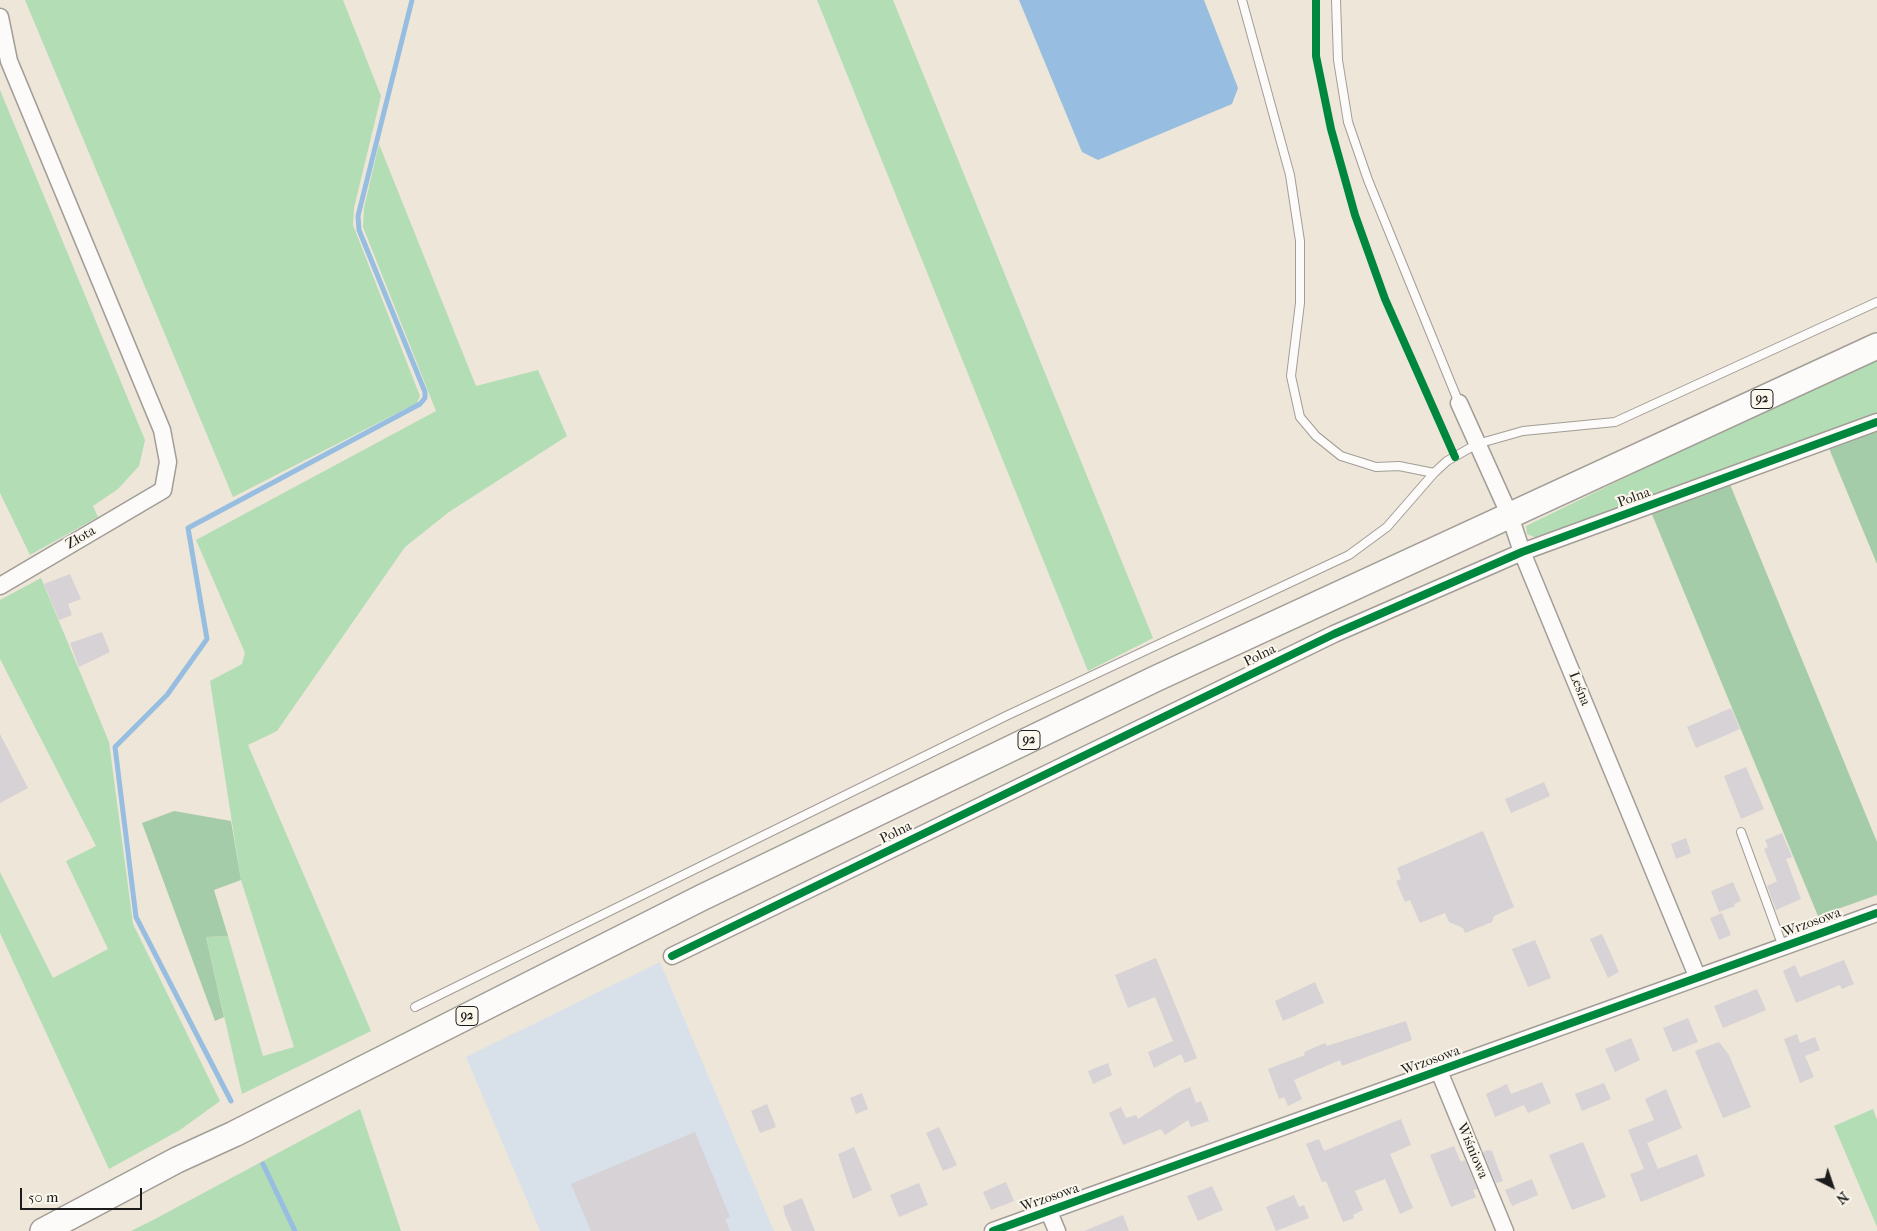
<!DOCTYPE html>
<meta charset="utf-8">
<style>
body{margin:0}
#map{position:relative;width:1877px;height:1231px;overflow:hidden;background:#ede6d9;font-family:"IM FELL French Canon",serif}
canvas{display:block}
.north{position:absolute;left:1807px;top:1161px;width:50px;height:50px;-webkit-text-stroke:4px #fbf7ec;paint-order:stroke;rotate:139deg;font-size:14px;font-weight:700;line-height:20px;text-align:center;color:#1c1c1c}
.north::after{content:'';display:block;margin:auto;width:18px;height:22px;background:#1c1c1c;clip-path:polygon(50% 0,100% 100%,50% 72%,0 100%)}
.scale{position:absolute;left:20px;top:1188px;width:122px;height:22px;box-sizing:border-box;border:2px solid #1c1c1c;border-top:0;padding-left:6px;font-size:15px;line-height:18px;white-space:nowrap;color:#1c1c1c;-webkit-text-stroke:4px #fbf7ec;paint-order:stroke}
</style>
<div id="map">
<canvas width="1877" height="1231"></canvas>
<div class="north">N</div>
<div class="scale">50 m</div>
</div>
<script>
const context = document.querySelector('canvas').getContext('2d');
context.lineJoin = 'round';
function fill(path, color) {
  context.fillStyle = color;
  context.fill(path, 'evenodd');
}
function trace(path, color, width, dash) {
  context.strokeStyle = color;
  context.lineWidth = width;
  context.lineCap = dash ? 'butt' : 'round';
  context.setLineDash(dash || []);
  context.stroke(path);
}
function write(font, color, halo, rows, align = 'center') {
  context.font = font + ' "IM FELL French Canon",serif';
  context.lineWidth = 4;
  context.setLineDash([]);
  context.textBaseline = 'middle';
  context.strokeStyle = halo;
  context.fillStyle = color;
  for (const [text, x, y, turn = 0] of rows) {
    context.save();
    context.translate(x, y);
    context.rotate((+turn || 0) * Math.PI / 180);
    context.textAlign = isNaN(turn) ? turn : align;
    if (halo) context.strokeText(text, 0, 0);
    context.fillText(text, 0, 0);
    context.restore();
  }
}
fill(new Path2D(`
 M 660,962 L 774,1231 L 540,1231 L 466,1057 Z`), '#d8e1ea');
fill(new Path2D(`
 M 25,0 L 343,0 L 381,96 L 354,208 L 353,225 L 420,396 L 417,403 L 233,497 Z
 M 817,0 L 893,0 L 1153,638 L 1088,671 Z
 M 0,90 L 145,440 L 139,466 L 118,489 L 93,506 L 98,517 L 30,555 L 0,493 Z
 M 379,144 L 476,386 L 538,370 L 567,436 L 449,512 L 405,547 L 277,731 L 248,745 L 371,1031 L 242,1094 L 206,937 L 228,936 L 263,1056 L 294,1047 L 241,880 L 210,681 L 242,664 L 245,653 L 196,540 L 436,411 L 363,227 L 364,208 Z
 M 1877,361 L 1877,415 L 1539,539 L 1527,534 L 1526,526 L 1686,448 Z
 M 41,578 L 109,742 L 133,924 L 220,1101 L 180,1130 L 109,1169 L 0,933 L 0,872 L 53,978 L 108,949 L 66,861 L 96,846 L 0,659 L 0,600 Z
 M 360,1109 L 401,1231 L 131,1231 L 155,1219 Z
 M 1873,1109 L 1877,1120 L 1877,1227 L 1834,1126 Z`), '#b3ddb5');
fill(new Path2D(`
 M 1877,428 L 1877,564 L 1828,446 Z
 M 1729,482 L 1877,842 L 1877,895 L 1818,916 L 1651,512 Z
 M 174,811 L 231,821 L 241,880 L 214,890 L 228,936 L 206,937 L 224,1017 L 215,1021 L 142,823 Z`), '#a5cca8');
fill(new Path2D(`
 M 1019,0 L 1204,0 L 1238,88 L 1232,104 L 1098,160 L 1082,152 Z`), '#97bee0');
trace(new Path2D(`
 M 231,1101 L 136,917 L 115,747 L 167,695 L 207,639 L 188,528 L 420,404 L 425,398 L 425,392 L 359,230 L 358,216 L 412,0
 M 263,1164 L 295,1231`), '#97bee0', 5);
fill(new Path2D(`
 M 70,574 L 81,599 L 68,604 L 72,615 L 59,620 L 44,584 Z
 M 102,632 L 110,652 L 79,667 L 70,643 Z
 M 1731,708 L 1740,729 L 1696,748 L 1687,727 Z
 M 0,734 L 28,788 L 0,803 Z
 M 1746,767 L 1764,809 L 1741,819 L 1724,776 Z
 M 1544,782 L 1550,796 L 1511,813 L 1505,799 Z
 M 1483,831 L 1514,907 L 1494,916 L 1492,922 L 1465,933 L 1463,928 L 1449,922 L 1445,913 L 1420,923 L 1410,900 L 1405,902 L 1396,881 L 1401,879 L 1397,868 Z
 M 1782,833 L 1792,857 L 1786,859 L 1801,899 L 1776,910 L 1767,886 L 1777,881 L 1764,849 L 1768,847 L 1765,840 Z
 M 1686,838 L 1691,853 L 1676,859 L 1671,844 Z
 M 1733,882 L 1741,901 L 1734,904 L 1735,906 L 1719,912 L 1711,891 Z
 M 1722,913 L 1731,935 L 1719,940 L 1710,918 Z
 M 1602,934 L 1619,972 L 1608,978 L 1590,939 Z
 M 1535,940 L 1551,978 L 1528,987 L 1512,949 Z
 M 1156,958 L 1197,1058 L 1185,1063 L 1181,1054 L 1154,1068 L 1148,1052 L 1173,1041 L 1155,997 L 1128,1008 L 1115,975 Z
 M 1844,960 L 1854,984 L 1842,989 L 1840,985 L 1796,1003 L 1783,971 L 1795,965 L 1800,977 Z
 M 1315,982 L 1324,1003 L 1283,1021 L 1275,1001 Z
 M 1757,989 L 1766,1010 L 1723,1028 L 1714,1006 Z
 M 1688,1018 L 1698,1042 L 1673,1052 L 1663,1028 Z
 M 1406,1021 L 1412,1040 L 1342,1066 L 1340,1060 L 1294,1080 L 1302,1099 L 1288,1106 L 1284,1097 L 1279,1099 L 1268,1069 L 1305,1055 L 1304,1052 L 1325,1043 L 1327,1046 Z
 M 1797,1034 L 1800,1043 L 1815,1037 L 1820,1050 L 1805,1056 L 1814,1077 L 1800,1083 L 1784,1039 Z
 M 1631,1038 L 1640,1060 L 1615,1072 L 1605,1049 Z
 M 1719,1042 L 1729,1055 L 1751,1107 L 1723,1118 L 1695,1051 Z
 M 1108,1063 L 1112,1075 L 1093,1084 L 1088,1071 Z
 M 1542,1082 L 1551,1103 L 1528,1113 L 1524,1105 L 1495,1117 L 1486,1094 L 1507,1084 L 1511,1094 Z
 M 1604,1083 L 1611,1099 L 1582,1111 L 1575,1094 Z
 M 1190,1087 L 1196,1103 L 1201,1101 L 1209,1121 L 1191,1127 L 1188,1120 L 1165,1135 L 1161,1129 L 1123,1145 L 1109,1113 L 1121,1107 L 1126,1118 L 1136,1115 L 1138,1119 L 1179,1092 Z
 M 1666,1089 L 1682,1128 L 1647,1143 L 1658,1169 L 1697,1154 L 1705,1176 L 1641,1202 L 1630,1174 L 1644,1169 L 1628,1130 L 1654,1120 L 1645,1099 Z
 M 862,1093 L 868,1109 L 856,1114 L 850,1098 Z
 M 767,1104 L 776,1127 L 760,1133 L 751,1111 Z
 M 1401,1119 L 1411,1145 L 1390,1154 L 1413,1208 L 1400,1214 L 1385,1179 L 1355,1191 L 1363,1210 L 1353,1215 L 1354,1218 L 1343,1222 L 1326,1181 L 1322,1182 L 1306,1144 L 1319,1139 L 1324,1151 Z
 M 939,1127 L 957,1165 L 943,1171 L 926,1133 Z
 M 695,1132 L 730,1217 L 725,1219 L 730,1231 L 591,1231 L 571,1184 Z
 M 1583,1142 L 1606,1197 L 1572,1210 L 1549,1155 Z
 M 1454,1146 L 1461,1162 L 1465,1160 L 1477,1189 L 1473,1190 L 1476,1197 L 1451,1207 L 1430,1155 Z
 M 854,1147 L 872,1190 L 853,1199 L 838,1154 Z
 M 1488,1150 L 1492,1151 L 1503,1181 L 1496,1183 L 1483,1152 Z
 M 1532,1179 L 1538,1195 L 1512,1206 L 1505,1190 Z
 M 1006,1182 L 1014,1201 L 991,1210 L 983,1192 Z
 M 919,1183 L 928,1205 L 899,1217 L 890,1195 Z
 M 1212,1186 L 1223,1210 L 1198,1221 L 1187,1196 Z
 M 1294,1195 L 1299,1207 L 1304,1205 L 1309,1218 L 1276,1231 L 1266,1207 Z
 M 802,1198 L 815,1231 L 792,1231 L 785,1215 L 783,1206 Z
 M 1123,1215 L 1129,1231 L 1084,1231 Z`), '#d6d2d6');
const service = new Path2D(`
 M 1242,0 L 1290,175 L 1300,241 L 1300,303 L 1291,376 L 1300,417 L 1316,436 L 1341,456 L 1376,467 L 1399,466 L 1434,473
 M 1336,0 L 1338,60 L 1348,122 L 1368,180 L 1459,403
 M 1741,832 L 1783,947
 M 415,1007 L 1006,716 L 1349,555 L 1387,527 L 1434,473 L 1447,461 L 1477,444 L 1523,431 L 1615,422 L 1877,302`);
const minor = new Path2D(`
 M 0,17 L 9,61 L 162,430 L 168,462 L 163,490 L 0,586
 M 1459,403 L 1510,516 L 1522,552 L 1697,976
 M 672,956 L 1334,634 L 1522,552 L 1877,422
 M 1439,1071 L 1505,1231
 M 1049,1212 L 1057,1231
 M 993,1231 L 1877,913`);
const primary = new Path2D(`
 M 43,1231 L 177,1160 L 234,1134 L 701,898 L 1155,679 L 1877,346`);
trace(service, '#a29d96', 10);
trace(minor, '#a29d96', 19);
trace(primary, '#a29d96', 28);
trace(service, '#fcfbf9', 8);
trace(minor, '#fcfbf9', 16);
trace(primary, '#fcfbf9', 25);
trace(new Path2D(`
 M 1316,0 L 1316,56 L 1331,129 L 1355,215 L 1385,299 L 1455,457
 M 672,956 L 1334,634 L 1522,552 L 1877,422
 M 993,1231 L 1877,913`), '#00873e', 8);
for (const [x, y, w] of [
 [1762,399,22],
 [1029,740,22],
 [467,1016,22]
]) {
  const box = new Path2D();
  box.roundRect(x - w / 2, y - 9.5, w, 19, 4);
  context.fillStyle = '#fbf7ec';
  context.fill(box);
  trace(box, '#1c1c1c', 1);
}
write('bold 12px', '#1c1c1c', null, [
 ["92",1762,399],
 ["92",1029,740],
 ["92",467,1016]
]);
write('14px', '#1c1c1c', '#fbf7ec', [
 ["Polna",1634,498,-20],
 ["Złota",81,538,-30],
 ["Polna",1260,656,-26],
 ["Leśna",1579,689,68],
 ["Polna",896,833,-26],
 ["Wrzosowa",1812,923,-20],
 ["Wrzosowa",1431,1061,-20],
 ["Wiśniowa",1472,1151,67],
 ["Wrzosowa",1050,1198,-19]
]);
</script>
